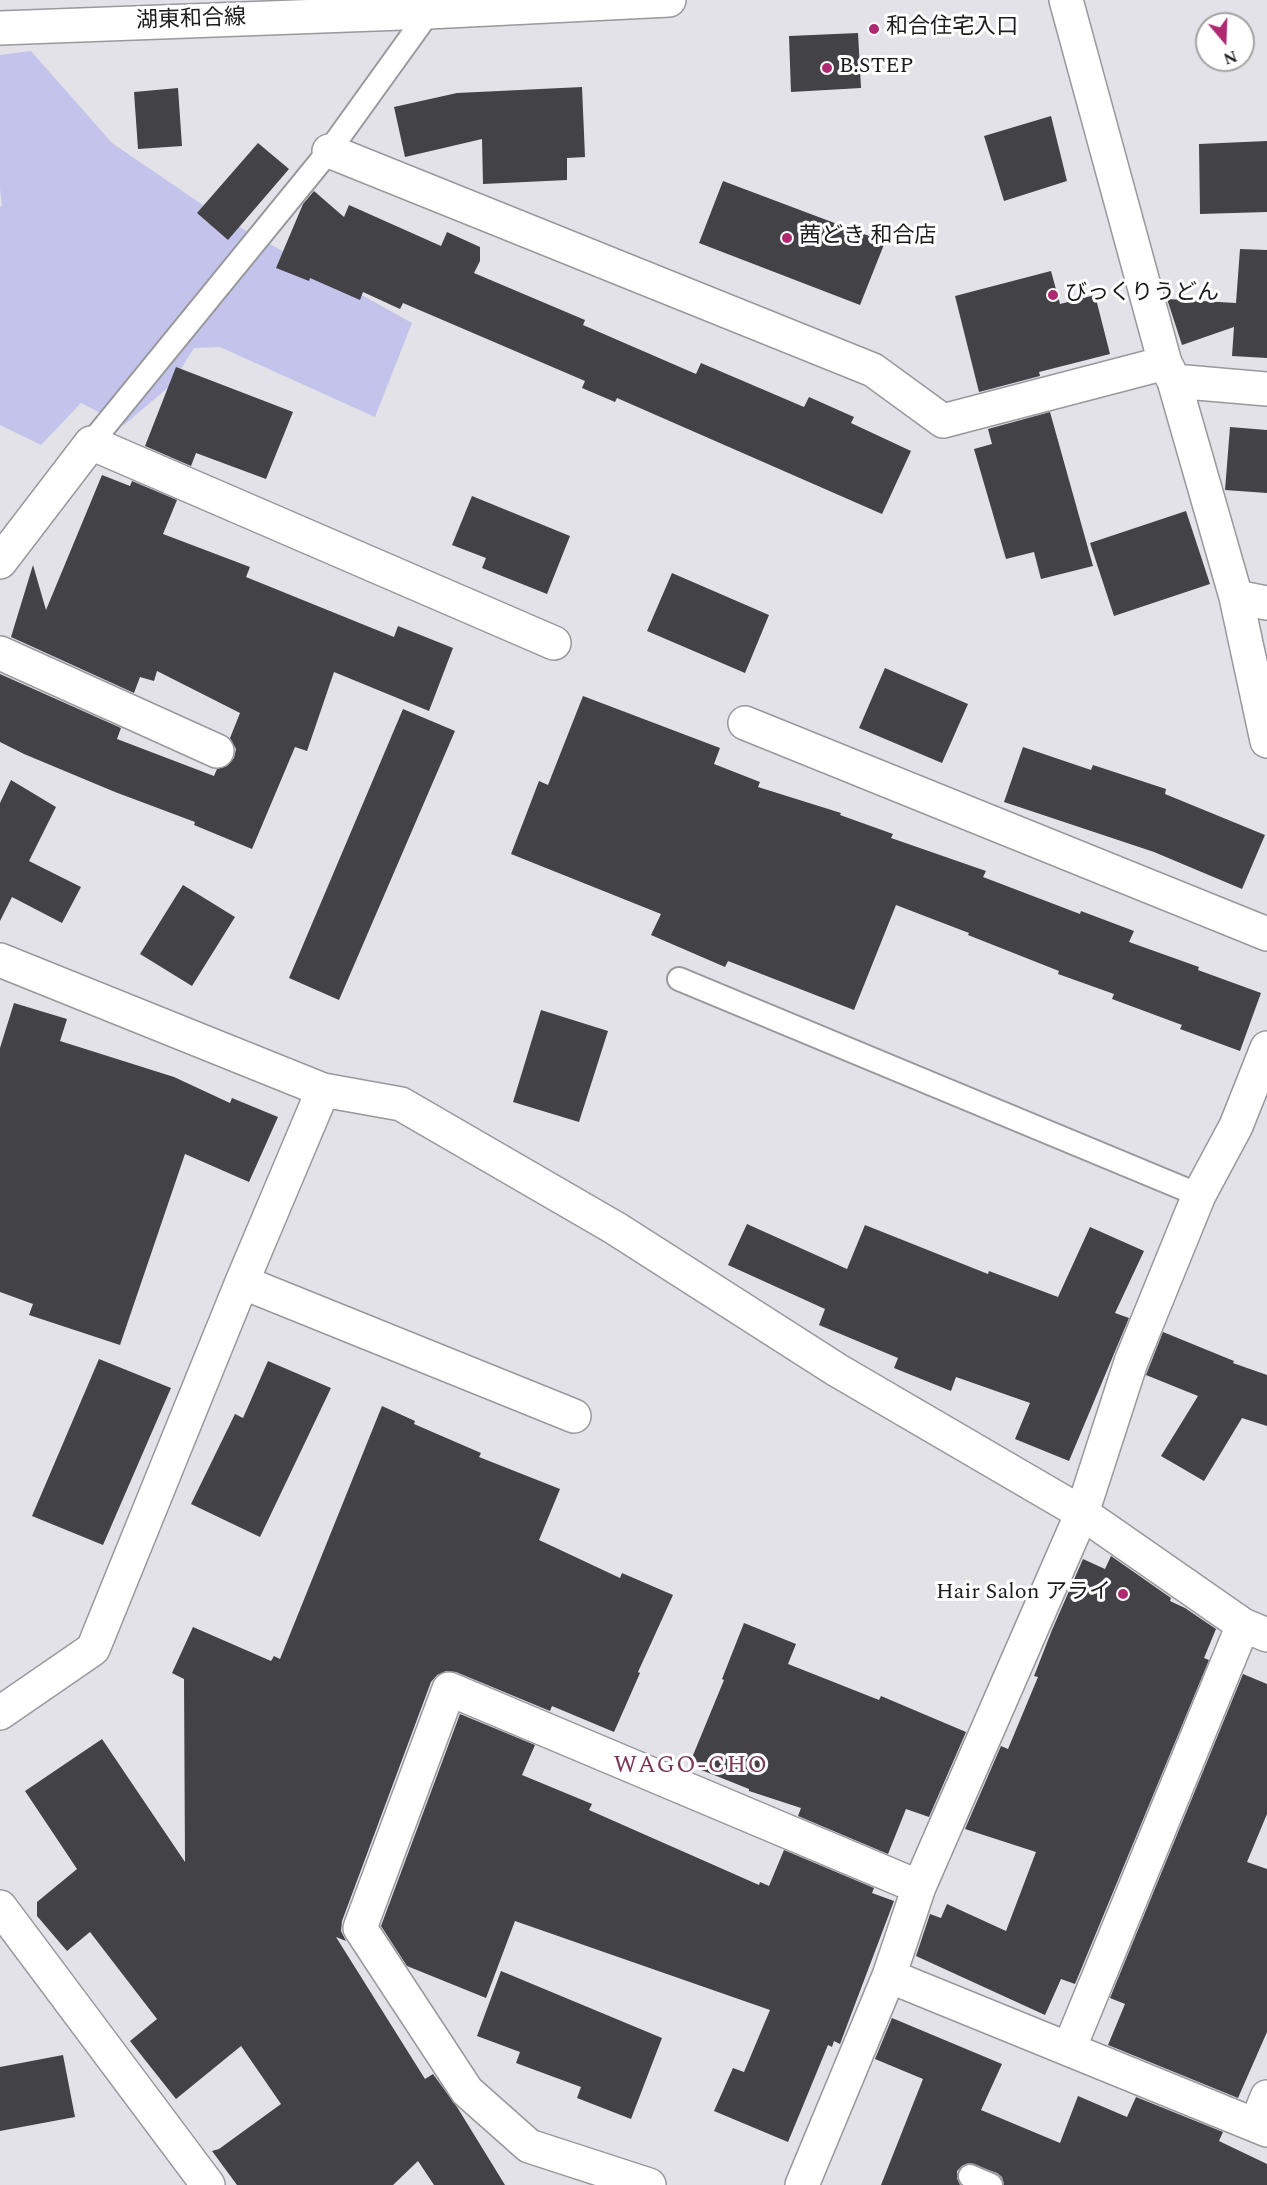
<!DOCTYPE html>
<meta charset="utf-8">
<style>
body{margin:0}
#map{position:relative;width:1267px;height:2185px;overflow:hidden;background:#e2e2e8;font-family:Spectral,serif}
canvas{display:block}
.north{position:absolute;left:1195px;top:12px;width:60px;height:60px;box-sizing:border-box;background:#fff;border:2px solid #a4a4a5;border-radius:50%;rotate:161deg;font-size:16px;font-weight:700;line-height:24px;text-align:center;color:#1b1b1d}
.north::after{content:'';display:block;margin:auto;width:21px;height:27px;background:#ae2970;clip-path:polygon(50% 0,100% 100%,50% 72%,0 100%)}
</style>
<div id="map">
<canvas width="1267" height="2185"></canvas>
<div class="north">N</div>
</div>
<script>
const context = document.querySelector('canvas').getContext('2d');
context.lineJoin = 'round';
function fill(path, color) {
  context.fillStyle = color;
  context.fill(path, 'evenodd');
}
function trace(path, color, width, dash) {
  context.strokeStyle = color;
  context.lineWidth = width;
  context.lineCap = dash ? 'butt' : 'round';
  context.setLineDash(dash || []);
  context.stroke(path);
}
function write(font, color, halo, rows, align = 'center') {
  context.font = font + ' Spectral,"Noto Sans JP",serif';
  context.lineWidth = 6;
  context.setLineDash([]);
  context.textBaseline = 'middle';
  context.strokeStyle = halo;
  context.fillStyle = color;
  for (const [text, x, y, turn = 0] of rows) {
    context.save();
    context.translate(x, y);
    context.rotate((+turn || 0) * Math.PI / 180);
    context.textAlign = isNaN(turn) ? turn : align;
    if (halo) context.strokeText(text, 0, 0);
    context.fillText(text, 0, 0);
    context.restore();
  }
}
fill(new Path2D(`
 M 31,51 L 112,143 L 216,214 L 412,323 L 375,417 L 220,347 L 194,348 L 171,385 L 124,425 L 81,403 L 41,445 L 0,425 L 0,207 L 2,205 L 0,189 L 0,55 Z`), '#c4c3ec');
fill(new Path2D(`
 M 858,33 L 861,88 L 791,92 L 789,36 Z
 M 582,87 L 585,157 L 567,158 L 567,180 L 483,184 L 482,139 L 405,157 L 394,107 L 457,93 Z
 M 178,88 L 182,146 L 138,149 L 134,92 Z
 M 1051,116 L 1067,181 L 1004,201 L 984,136 Z
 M 1267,141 L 1267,212 L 1200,214 L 1199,144 Z
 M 258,143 L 289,169 L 228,240 L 197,213 Z
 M 723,181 L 885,242 L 860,305 L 699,243 Z
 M 314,191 L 344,217 L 349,205 L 441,246 L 447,232 L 480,247 L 480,261 L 474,273 L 585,320 L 583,325 L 696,374 L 701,363 L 804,407 L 809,397 L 854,417 L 851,423 L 911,451 L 882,514 L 617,398 L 615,402 L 582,388 L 585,381 L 403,303 L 400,309 L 363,292 L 360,300 L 310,278 L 309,281 L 276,268 L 303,204 Z
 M 1240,249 L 1267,250 L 1267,358 L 1232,356 L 1234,327 L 1182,345 L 1167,299 L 1236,303 Z
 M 1051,271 L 1060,304 L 1095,295 L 1110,354 L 1039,372 L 1040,376 L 979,392 L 955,296 Z
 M 176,367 L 293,412 L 266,479 L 196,453 L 191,466 L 145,446 Z
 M 1050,412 L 1093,566 L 1041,579 L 1034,552 L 1006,559 L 974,449 L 992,444 L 988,429 Z
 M 1230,427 L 1267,430 L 1267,493 L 1225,490 Z
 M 102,475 L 130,486 L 132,481 L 177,500 L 163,534 L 250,567 L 246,577 L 394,637 L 398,626 L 453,648 L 429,711 L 334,672 L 307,751 L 295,747 L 252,849 L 194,825 L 195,822 L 115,792 L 24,754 L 0,742 L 0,674 L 121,728 L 117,739 L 214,776 L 217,769 L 227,766 L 234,758 L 236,749 L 230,738 L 240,713 L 157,671 L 154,681 L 140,677 L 134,693 L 11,637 L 33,565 L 46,610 Z
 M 472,496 L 570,536 L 547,594 L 482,568 L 486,558 L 452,545 Z
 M 1186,511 L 1210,584 L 1114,616 L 1090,543 Z
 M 672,573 L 769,615 L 745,673 L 647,631 Z
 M 885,668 L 968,704 L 942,763 L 859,728 Z
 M 583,696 L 720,748 L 714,764 L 760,782 L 758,787 L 841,813 L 840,815 L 893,834 L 891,838 L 986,871 L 983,877 L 1080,914 L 1081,911 L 1134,931 L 1129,942 L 1199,967 L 1198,970 L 1261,993 L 1240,1051 L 1180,1029 L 1182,1025 L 1112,999 L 1114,994 L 1058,974 L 1059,971 L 968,935 L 969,933 L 896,905 L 854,1010 L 728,961 L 725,967 L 651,935 L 661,914 L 511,854 L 539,781 L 548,785 Z
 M 403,709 L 455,731 L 339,1000 L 289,978 Z
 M 1023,747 L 1091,770 L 1093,765 L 1166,789 L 1165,794 L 1265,835 L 1242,889 L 1154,852 L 1004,802 Z
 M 11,780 L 56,807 L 29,861 L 81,887 L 62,923 L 12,897 L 0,921 L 0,803 Z
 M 183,885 L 235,917 L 192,986 L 140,954 Z
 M 14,1003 L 67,1019 L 60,1041 L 174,1077 L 230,1103 L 232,1098 L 278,1117 L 249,1182 L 185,1154 L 120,1345 L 29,1315 L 33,1304 L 0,1292 L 0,1048 Z
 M 541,1010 L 608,1031 L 579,1122 L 513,1102 Z
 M 747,1224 L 847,1269 L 865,1225 L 988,1274 L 989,1271 L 1058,1297 L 1090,1227 L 1144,1251 L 1115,1313 L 1129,1318 L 1069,1461 L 1015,1439 L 1030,1403 L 956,1377 L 951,1391 L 894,1368 L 898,1358 L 819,1325 L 825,1309 L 728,1265 Z
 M 1163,1332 L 1234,1361 L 1233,1363 L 1267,1375 L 1267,1426 L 1242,1418 L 1204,1481 L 1161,1456 L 1198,1396 L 1146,1375 Z
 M 99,1359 L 171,1388 L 103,1545 L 32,1516 Z
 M 268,1361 L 331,1388 L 260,1537 L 191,1504 L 235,1414 L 243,1418 Z
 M 382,1406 L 415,1421 L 414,1424 L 481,1453 L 479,1457 L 560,1489 L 539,1540 L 620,1578 L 622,1573 L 673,1595 L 638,1672 L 640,1673 L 614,1732 L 552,1706 L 550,1711 L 456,1672 L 446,1671 L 437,1675 L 431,1682 L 342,1921 L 341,1931 L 346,1941 L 336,1937 L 425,2079 L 433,2074 L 457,2107 L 505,2185 L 434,2185 L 418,2161 L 393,2185 L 237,2185 L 212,2151 L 219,2149 L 281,2104 L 241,2046 L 176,2099 L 130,2041 L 157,2019 L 90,1932 L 67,1951 L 37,1916 L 37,1902 L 77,1869 L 25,1791 L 102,1739 L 185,1862 L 184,1679 L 172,1673 L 193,1627 L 271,1661 L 274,1656 L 280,1659 Z
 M 1111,1556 L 1171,1598 L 1170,1601 L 1185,1608 L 1216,1629 L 1204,1658 L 1209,1660 L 1075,1984 L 1061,1979 L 1045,2015 L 916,1956 L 930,1914 L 941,1918 L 947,1904 L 1006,1931 L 1036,1852 L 965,1829 L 1001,1746 L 1008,1749 L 1038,1677 L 1034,1676 L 1052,1630 L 1083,1559 L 1105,1569 Z
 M 744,1623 L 796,1644 L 788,1664 L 879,1700 L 881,1696 L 966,1732 L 929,1817 L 906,1809 L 888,1854 L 798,1816 L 801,1808 L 749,1791 L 749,1789 L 689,1765 L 724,1680 L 722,1679 Z
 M 1243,1674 L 1267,1684 L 1267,1814 L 1247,1862 L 1267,1869 L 1267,2032 L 1238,2098 L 1108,2045 L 1125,2004 L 1110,1998 Z
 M 460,1714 L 535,1745 L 522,1775 L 592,1804 L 589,1810 L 759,1885 L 760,1882 L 769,1886 L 784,1850 L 874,1888 L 872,1893 L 894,1901 L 840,2044 L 834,2041 L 832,2047 L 828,2045 L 788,2142 L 714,2111 L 733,2068 L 744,2072 L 770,2010 L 515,1921 L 486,1998 L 407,1966 L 381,1926 Z
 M 501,1971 L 662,2038 L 631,2119 L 577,2098 L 581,2087 L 516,2063 L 520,2052 L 477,2036 Z
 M 892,2018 L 1002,2064 L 981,2110 L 1060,2143 L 1078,2096 L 1127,2117 L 1136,2097 L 1223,2132 L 1219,2141 L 1267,2164 L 1267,2185 L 1004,2185 L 1002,2177 L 997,2173 L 969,2163 L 962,2166 L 957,2171 L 957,2178 L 960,2185 L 881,2185 L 923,2079 L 875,2059 Z
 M 63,2055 L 75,2117 L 0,2131 L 0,2067 Z`), '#424247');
const service = new Path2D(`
 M 91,443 L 329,151 L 429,12
 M 679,979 L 1199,1195
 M 970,2176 L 991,2185`);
const minor = new Path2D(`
 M 1066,0 L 1165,363 L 1174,381 L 1236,597 L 1267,741
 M 329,151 L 873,370 L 943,421 L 1165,363
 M 1174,381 L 1267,389
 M 0,562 L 91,443 L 554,643
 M 1236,597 L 1267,603
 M 0,653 L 217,751
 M 745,723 L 1267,934
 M 0,960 L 323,1090 L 401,1104 L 615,1228 L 837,1370 L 1082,1513 L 1243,1625 L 1267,1635
 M 242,1282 L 574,1416
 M 0,1713 L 93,1649 L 242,1282 L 323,1090
 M 0,1907 L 208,2185
 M 889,1976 L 1267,2130
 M 1069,2049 L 1243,1625
 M 1256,2125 L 1267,2097
 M 649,2185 L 529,2146 L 467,2091 L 360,1928 L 449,1689 L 919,1887
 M 802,2185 L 889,1976 L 919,1887 L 1082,1513 L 1131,1362 L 1199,1195 L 1236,1126 L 1267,1048`);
const secondary = new Path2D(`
 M 0,28 L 429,12 L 669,0`);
trace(service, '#98989d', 26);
trace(minor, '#98989d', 36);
trace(secondary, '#98989d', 36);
trace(service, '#fff', 22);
trace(minor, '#fff', 33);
trace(secondary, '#fff', 33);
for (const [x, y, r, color] of [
 [874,29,6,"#ae2970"],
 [827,68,6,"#ae2970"],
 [787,238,6,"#ae2970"],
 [1053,295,6,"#ae2970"],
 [1123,1594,6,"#ae2970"]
]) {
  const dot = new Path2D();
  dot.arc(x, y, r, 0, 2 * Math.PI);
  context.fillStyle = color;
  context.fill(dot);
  trace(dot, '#fff', 2);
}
write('22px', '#1b1b1d', '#fff', [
 ["湖東和合線",191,21,-2]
]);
write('22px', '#1b1b1d', '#fff', [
 ["和合住宅入口",886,29],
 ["B.STEP",839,68],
 ["茜どき 和合店",799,238],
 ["びっくりうどん",1065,295],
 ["Hair Salon アライ",1111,1594,"right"]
], 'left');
context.letterSpacing = '1.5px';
write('24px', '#7a3756', '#fff', [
 ["WAGO-CHO",691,1767]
]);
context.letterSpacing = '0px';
</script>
